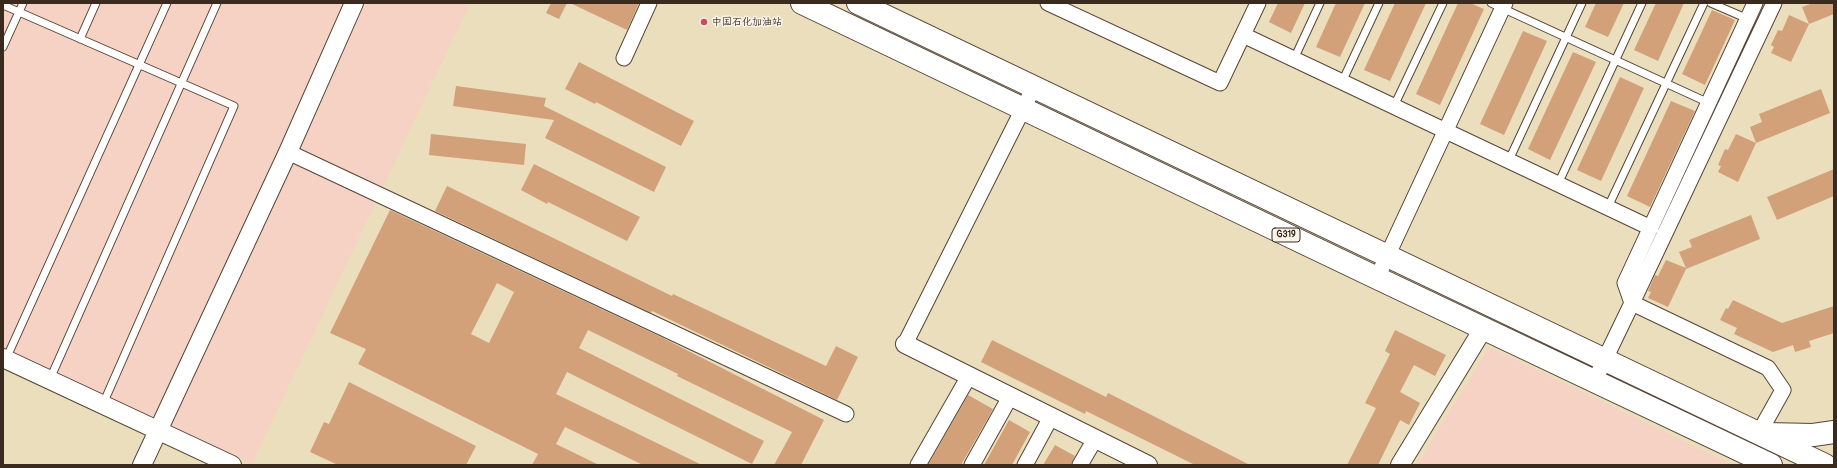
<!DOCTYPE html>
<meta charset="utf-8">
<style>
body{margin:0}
#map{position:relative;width:1837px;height:468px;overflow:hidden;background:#ebdebc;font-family:Pangolin,sans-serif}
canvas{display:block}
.frame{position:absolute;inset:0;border:4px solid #3b2a1e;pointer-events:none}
</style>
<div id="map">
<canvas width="1837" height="468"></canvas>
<div class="frame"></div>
</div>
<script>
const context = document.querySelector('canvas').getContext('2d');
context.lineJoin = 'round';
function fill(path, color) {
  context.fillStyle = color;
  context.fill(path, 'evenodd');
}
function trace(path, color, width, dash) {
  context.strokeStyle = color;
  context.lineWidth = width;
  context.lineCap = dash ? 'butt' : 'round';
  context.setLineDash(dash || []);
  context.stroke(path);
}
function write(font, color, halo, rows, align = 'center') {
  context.font = font + ' Pangolin,"LXGW WenKai TC",sans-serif';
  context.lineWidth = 3;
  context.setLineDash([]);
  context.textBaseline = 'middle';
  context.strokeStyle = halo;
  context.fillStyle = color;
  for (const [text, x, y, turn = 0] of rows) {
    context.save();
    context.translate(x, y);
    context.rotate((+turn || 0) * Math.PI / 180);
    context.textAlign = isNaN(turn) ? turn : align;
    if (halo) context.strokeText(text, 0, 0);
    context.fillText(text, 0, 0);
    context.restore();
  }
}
fill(new Path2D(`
 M 3,3 L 470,3 L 252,464 L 3,349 Z
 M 1489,347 L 1729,463 L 1732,465 L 1417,465 Z`), '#f6d2c4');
fill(new Path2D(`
 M 551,3 L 567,3 L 559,19 L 546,13 Z
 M 570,3 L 639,3 L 627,30 Z
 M 1278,3 L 1305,3 L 1291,33 L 1269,22 Z
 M 1336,3 L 1365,3 L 1340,57 L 1316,47 Z
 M 1395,3 L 1426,3 L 1390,81 L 1364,70 Z
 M 1458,3 L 1470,3 L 1484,9 L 1440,105 L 1416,94 Z
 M 1596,3 L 1624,3 L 1608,37 L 1585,27 Z
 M 1656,3 L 1684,3 L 1658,61 L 1634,50 Z
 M 1813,3 L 1834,3 L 1834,14 L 1809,24 L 1791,62 L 1771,53 L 1774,47 L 1771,45 L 1778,30 L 1782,31 L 1789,15 L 1809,24 L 1802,7 Z
 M 1712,10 L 1735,20 L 1705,85 L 1682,74 Z
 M 1523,31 L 1547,41 L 1504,135 L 1480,124 Z
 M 1573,52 L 1596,62 L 1550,160 L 1528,149 Z
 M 579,62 L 694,121 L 681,146 L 596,102 L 595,104 L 565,89 Z
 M 1620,77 L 1644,88 L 1601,181 L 1577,170 Z
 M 456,86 L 546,98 L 544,106 L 666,167 L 654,192 L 545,138 L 554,120 L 453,106 Z
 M 1821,89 L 1830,113 L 1756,143 L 1738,182 L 1718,172 L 1721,166 L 1718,165 L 1725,149 L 1728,150 L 1736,134 L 1756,143 L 1750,127 L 1762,122 L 1759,114 Z
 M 1671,101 L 1695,111 L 1650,207 L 1627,196 Z
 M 431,134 L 526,144 L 524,165 L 429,155 Z
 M 534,164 L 640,217 L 627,241 L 548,202 L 547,204 L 521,190 Z
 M 1834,169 L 1834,196 L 1777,220 L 1767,197 Z
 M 447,186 L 672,296 L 673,294 L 826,366 L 836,346 L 858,357 L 837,400 L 652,311 L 651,313 L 435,211 Z
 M 390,210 L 661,337 L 824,420 L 801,465 L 774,465 L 792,432 L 677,376 L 678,374 L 588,330 L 579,348 L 764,441 L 752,464 L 567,372 L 556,394 L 702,465 L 643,465 L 565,427 L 556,444 L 599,465 L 532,465 L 538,454 L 358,364 L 366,349 L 330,333 ZM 497,283 L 514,292 L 489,343 L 471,334 Z
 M 1751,215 L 1760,239 L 1686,269 L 1668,307 L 1648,298 L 1651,292 L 1648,291 L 1655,275 L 1658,276 L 1666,260 L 1686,268 L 1679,252 L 1692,247 L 1689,240 Z
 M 1733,300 L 1782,323 L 1834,306 L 1834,333 L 1809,341 L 1811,347 L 1795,352 L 1793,345 L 1773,352 L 1734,334 L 1737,328 L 1720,320 L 1726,308 L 1728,309 Z
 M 1395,330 L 1446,355 L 1435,376 L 1414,365 L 1400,392 L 1420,403 L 1409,425 L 1400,420 L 1378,465 L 1347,465 L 1376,408 L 1365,403 L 1390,354 L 1385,351 Z
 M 992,340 L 1106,397 L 1108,393 L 1250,465 L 1195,465 L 1086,411 L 1085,414 L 981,362 Z
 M 349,382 L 476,446 L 466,465 L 338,465 L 310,452 L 324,422 L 329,424 Z
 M 968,395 L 993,409 L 961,465 L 928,465 Z
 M 1009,420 L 1030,432 L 1012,465 L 984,465 Z
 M 1055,445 L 1075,456 L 1071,465 L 1043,465 Z`), '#d2a17a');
const service = new Path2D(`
 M 1491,3 L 1709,103
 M 1711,3 L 1748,19
 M 3,5 L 234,106 L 103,404
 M 80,39 L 96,3
 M 3,47 L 23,3
 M 1294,59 L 1320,3
 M 1342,82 L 1379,3
 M 1394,106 L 1443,3
 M 1509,160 L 1582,3
 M 1558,184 L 1642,3
 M 1608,207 L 1704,3
 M 6,359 L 167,3
 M 50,379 L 217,3`);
const minor = new Path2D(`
 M 1048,3 L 1220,83 L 1258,3
 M 1243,35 L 1651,228
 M 624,58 L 649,3
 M 288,152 L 846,414
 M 1377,278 L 1505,3
 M 905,344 L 1034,87
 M 1594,382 L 1632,303 L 1625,283 L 1755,3
 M 1759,433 L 1783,390 L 1768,368 L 1632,303 L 1774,3
 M 918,465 L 969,376
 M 972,465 L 1010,397
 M 1025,465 L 1051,417
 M 1080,465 L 1095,439`);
const tertiary = new Path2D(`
 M 905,344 L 1148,465
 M 3,358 L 232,465
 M 142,465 L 288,152 L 354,3
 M 1400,465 L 1483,329`);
const primary = new Path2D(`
 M 802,3 L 1377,278 L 1771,465
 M 858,3 L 1825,465
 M 1767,434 L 1813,435 L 1834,432`);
trace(service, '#554536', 9);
trace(minor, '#554536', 17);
trace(tertiary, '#554536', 20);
trace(primary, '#554536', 24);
trace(service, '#fff', 7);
trace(minor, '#fff', 15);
trace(tertiary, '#fff', 18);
trace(primary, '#fff', 22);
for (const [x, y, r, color] of [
 [704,22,4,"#d1495b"]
]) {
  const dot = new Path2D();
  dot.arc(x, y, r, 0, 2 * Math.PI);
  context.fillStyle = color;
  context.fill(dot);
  trace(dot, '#f7f3e8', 1.5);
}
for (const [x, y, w] of [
 [1286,235,28]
]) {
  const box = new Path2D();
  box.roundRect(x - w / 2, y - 7, w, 14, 3);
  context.fillStyle = '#f7f3e8';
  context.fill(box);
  trace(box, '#3b2a1e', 1);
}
write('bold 9px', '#3b2a1e', null, [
 ["G319",1286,235]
]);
write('10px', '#3b2a1e', '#f7f3e8', [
 ["中国石化加油站",712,22]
], 'left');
</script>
